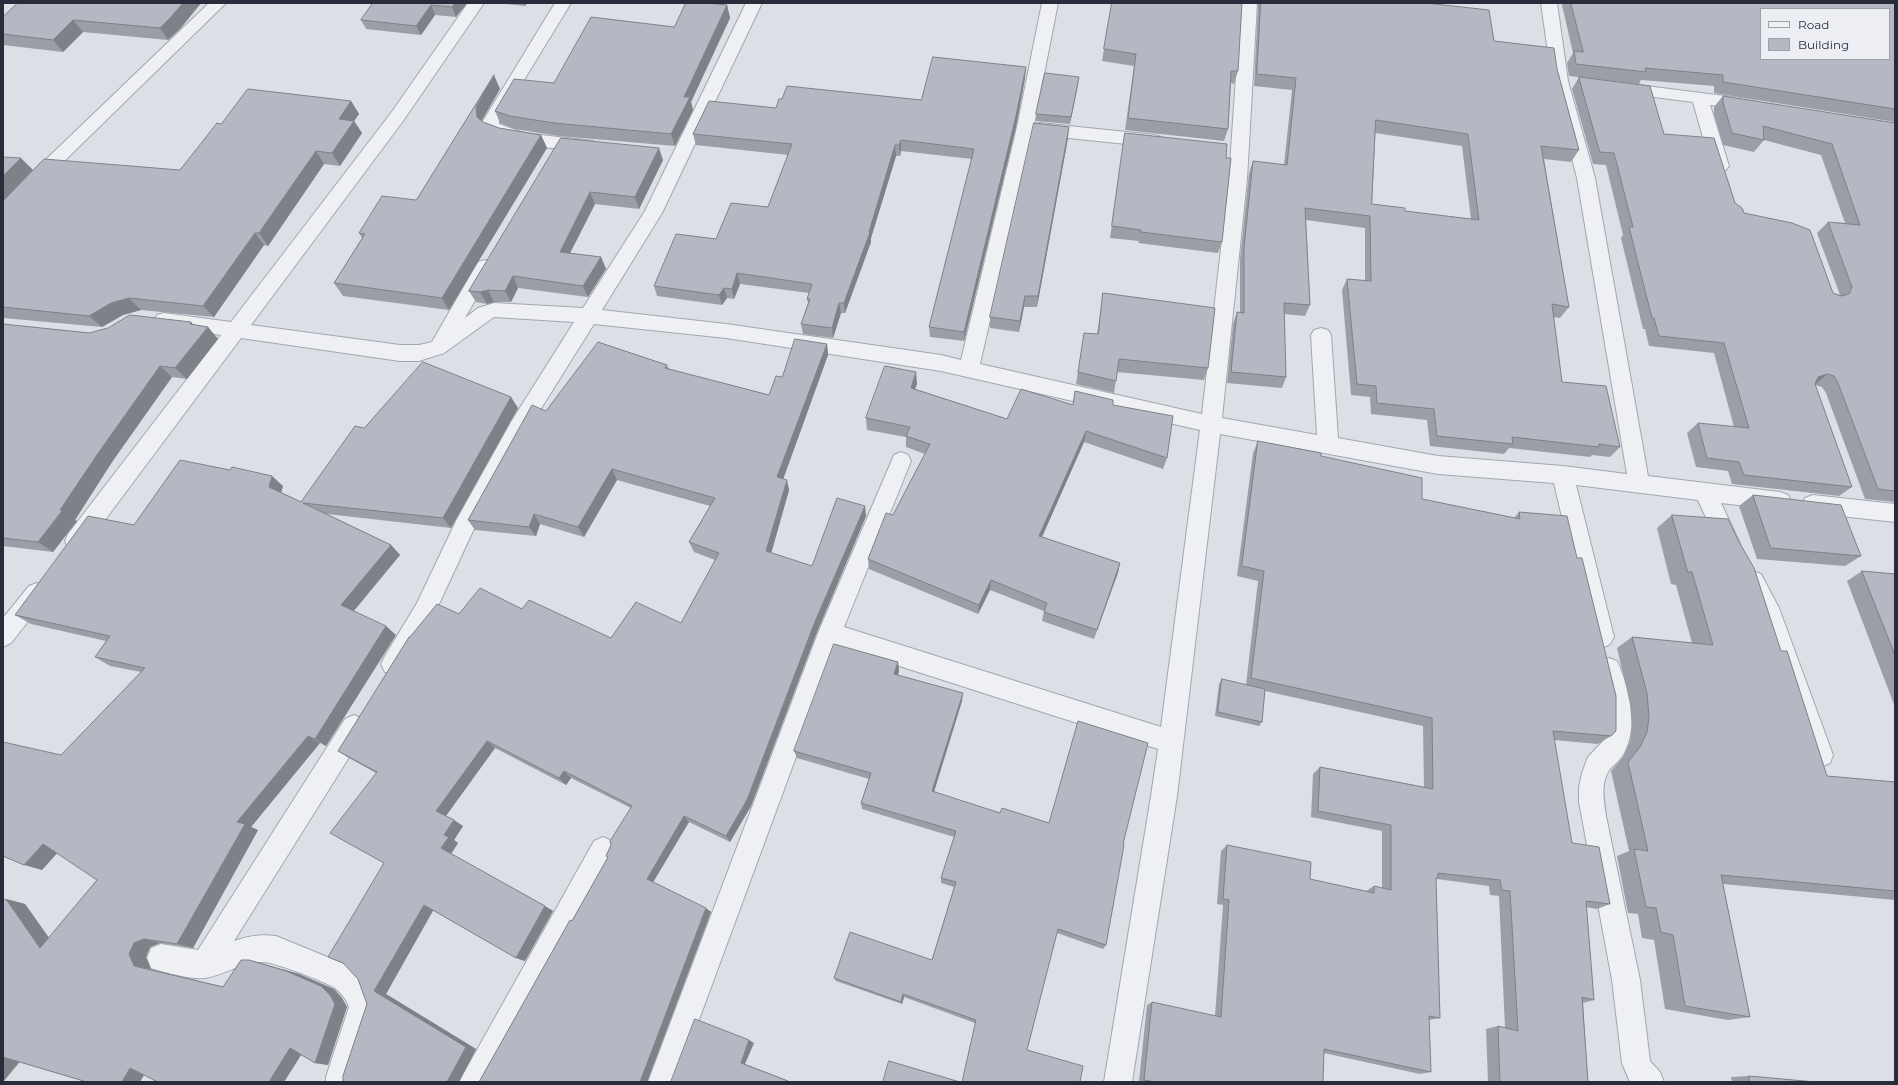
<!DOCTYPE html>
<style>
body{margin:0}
#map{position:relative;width:1898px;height:1085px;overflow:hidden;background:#dddfe6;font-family:Montserrat,sans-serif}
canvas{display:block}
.frame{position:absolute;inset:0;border:4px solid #282c3b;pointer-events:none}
.legend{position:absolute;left:1760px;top:8px;width:130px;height:52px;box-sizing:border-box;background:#eceef4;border:1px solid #9ea0aa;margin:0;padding:5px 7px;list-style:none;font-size:12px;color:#282c3b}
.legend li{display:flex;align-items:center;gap:8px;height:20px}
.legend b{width:20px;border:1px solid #9ea0aa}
</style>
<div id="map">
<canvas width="1898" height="1085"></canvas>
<div class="frame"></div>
<ul class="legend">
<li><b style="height:5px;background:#eff0f4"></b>Road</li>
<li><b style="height:11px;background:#b5b8c2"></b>Building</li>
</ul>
</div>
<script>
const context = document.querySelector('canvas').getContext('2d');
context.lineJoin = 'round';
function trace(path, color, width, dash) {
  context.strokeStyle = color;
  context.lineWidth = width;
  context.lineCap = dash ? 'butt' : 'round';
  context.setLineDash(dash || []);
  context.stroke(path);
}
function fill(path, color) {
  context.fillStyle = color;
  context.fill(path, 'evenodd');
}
const minor = new Path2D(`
 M 209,3 L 226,3 L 47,178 L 9,218 L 3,220 L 3,203 L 35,170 Z
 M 468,3 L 484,3 L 403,121 L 251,325 L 400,345 L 419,345 L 432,342 L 478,262 L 485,260 L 492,262 L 494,267 L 465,318 L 478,308 L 494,303 L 583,308 L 645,211 L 746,3 L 762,3 L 662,213 L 602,310 L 726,324 L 941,355 L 961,360 L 1017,127 L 1042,3 L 1058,3 L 1034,125 L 1040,123 L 1155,135 L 1161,137 L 1164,141 L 1161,145 L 1155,147 L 1040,135 L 1034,133 L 1033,131 L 980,364 L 1202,414 L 1229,179 L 1241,3 L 1257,3 L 1247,179 L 1222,418 L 1317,435 L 1311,335 L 1314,330 L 1321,328 L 1328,330 L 1331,335 L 1338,438 L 1438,456 L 1563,466 L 1627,474 L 1577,178 L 1552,81 L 1541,3 L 1557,3 L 1568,81 L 1595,178 L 1648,476 L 1780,492 L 1788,495 L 1791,501 L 1788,507 L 1780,510 L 1721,503 L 1741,546 L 1738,553 L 1730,556 L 1722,553 L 1698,500 L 1576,485 L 1614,637 L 1610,644 L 1602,648 L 1594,644 L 1590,637 L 1554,483 L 1438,474 L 1220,434 L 1177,796 L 1132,1082 L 1104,1082 L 1151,796 L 1158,749 L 837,646 L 676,1082 L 648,1082 L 818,633 L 894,455 L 901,452 L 908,455 L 911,461 L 844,627 L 1161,727 L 1200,430 L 941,371 L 726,338 L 594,324 L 525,434 L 472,533 L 433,617 L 401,672 L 393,675 L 385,672 L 381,664 L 385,656 L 417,603 L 456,521 L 511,422 L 574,322 L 494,317 L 444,353 L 419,361 L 400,361 L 241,338 L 84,548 L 76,551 L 68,548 L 65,541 L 68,534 L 221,335 L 157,325 L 154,320 L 157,315 L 164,313 L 231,322 L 391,113 Z
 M 555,3 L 571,3 L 499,121 L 499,124 L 524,133 L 593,141 L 596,145 L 593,149 L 587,151 C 566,149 498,146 484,130 C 482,127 483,124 483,121 Z
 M 1622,83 L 1749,99 L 1755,100 L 1757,104 L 1755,108 L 1749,109 L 1710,105 L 1729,166 L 1726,170 L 1720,172 L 1714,170 L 1711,166 L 1693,102 L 1616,92 L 1614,88 L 1616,84 Z
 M 1813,495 L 1895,504 L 1895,522 L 1813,513 L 1805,510 L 1802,504 L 1805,498 Z
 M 1753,571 L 1761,574 L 1779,608 L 1833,755 L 1830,763 L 1821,767 L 1812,763 L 1809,755 L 1758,611 L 1742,581 L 1745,574 Z
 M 37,583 L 45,586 L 48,593 L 45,600 L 11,643 L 3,647 L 3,618 L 29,586 Z
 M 1609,658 L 1617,661 C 1629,687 1639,726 1624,753 C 1621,759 1615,764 1610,769 C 1600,782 1604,801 1606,816 L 1640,980 L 1650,1061 L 1660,1072 L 1664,1082 L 1630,1082 L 1622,1063 L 1612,980 L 1579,802 L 1579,787 L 1582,773 L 1588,757 L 1605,739 L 1607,733 L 1606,705 L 1597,669 L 1601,661 Z
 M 354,715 L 363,719 L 366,727 L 363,735 L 234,941 C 249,936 260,934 276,936 L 354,968 L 369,983 L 377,1007 L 354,1077 L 354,1082 L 326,1082 L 326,1077 L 349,1007 C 347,1000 341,993 335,988 C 326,982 274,962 263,962 C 243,961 225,975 205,978 C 195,980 161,972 151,968 L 147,958 L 151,948 L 161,944 L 198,950 L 345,719 Z
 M 603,837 L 612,841 L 616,850 L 612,859 L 489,1082 L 459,1082 L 594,841 Z`);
trace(minor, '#a3a6af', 2);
fill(minor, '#eff0f4');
fill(new Path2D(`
 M 18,3 L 201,3 L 180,29 L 168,40 L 83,32 L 63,52 L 3,45 L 3,17 Z
 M 373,3 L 467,3 L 456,17 L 435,15 L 421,35 L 366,29 L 361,20 Z
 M 497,3 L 527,3 L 525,6 Z
 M 1112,3 L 1238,71 L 1234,84 L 1231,83 L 1228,129 L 1224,141 L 1125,130 L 1134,66 L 1102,61 Z
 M 1258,3 L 1426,3 L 1494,41 L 1557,69 L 1579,150 L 1571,162 L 1544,159 L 1569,307 L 1560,318 L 1554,317 L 1562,382 L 1620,447 L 1610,457 L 1592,455 L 1590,457 L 1509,448 L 1504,454 L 1430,446 L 1427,420 L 1371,414 L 1370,397 L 1351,395 L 1342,290 L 1347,279 L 1365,281 L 1365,228 L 1306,220 L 1310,305 L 1305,316 L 1284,314 L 1286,377 L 1282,388 L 1227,383 L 1233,324 L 1237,312 L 1240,313 L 1240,259 L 1249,173 L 1253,161 L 1284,165 L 1292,90 L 1254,86 ZM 1375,133 L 1462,146 L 1471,219 L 1405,211 L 1372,204 Z
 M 1562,3 L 1895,3 L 1895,122 L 1714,93 L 1714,86 L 1641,80 L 1639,84 L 1569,76 L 1567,63 L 1573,53 L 1562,5 Z
 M 727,5 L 730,18 L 691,102 L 693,110 L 675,146 L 559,136 L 515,129 L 500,123 L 495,111 L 674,27 Z
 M 1579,77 L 1664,134 L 1735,203 L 1744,213 L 1833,293 L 1840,295 L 1817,233 L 1828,222 L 1845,223 L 1821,155 L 1764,140 L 1754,152 L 1723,145 L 1714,114 L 1714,107 L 1723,96 L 1895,123 L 1895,502 L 1865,499 L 1826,393 L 1822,387 L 1815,385 L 1852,487 L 1839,496 L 1732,484 L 1728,471 L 1696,467 L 1687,433 L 1698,423 L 1734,427 L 1714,353 L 1649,346 L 1645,329 L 1643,329 L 1621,238 L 1623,235 L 1606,165 L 1593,164 L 1572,89 Z
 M 1025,78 L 1016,127 L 964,341 L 930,337 L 929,327 L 972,159 L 901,151 L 900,156 L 896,156 L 871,238 L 871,242 L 845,313 L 841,313 L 833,338 L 803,334 L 801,324 L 808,303 L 807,299 L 809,293 L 740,284 L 734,299 L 727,298 L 722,305 L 657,296 L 654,286 L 716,239 L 768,207 L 788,155 L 696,145 L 693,134 L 776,108 L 921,100 Z
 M 1078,84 L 1070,124 L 1036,121 L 1036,114 Z
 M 500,89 L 482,120 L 482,122 L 499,128 L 541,135 L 547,148 L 449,310 L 343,296 L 334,283 L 362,238 L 359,233 L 416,200 Z
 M 351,101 L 359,114 L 354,121 L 362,133 L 340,166 L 324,164 L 268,246 L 264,245 L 214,317 L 141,310 L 123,315 L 102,327 L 3,318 L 3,201 L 180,170 L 221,124 Z
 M 1125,133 L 1222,242 L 1218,253 L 1138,243 L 1139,241 L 1110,238 Z
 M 561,138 L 663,160 L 639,209 L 595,204 L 570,253 L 601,257 L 606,269 L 588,297 L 518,288 L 511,302 L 494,302 L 487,304 L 476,302 L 469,291 Z
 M 1068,138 L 1037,307 L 1024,307 L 1019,332 L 990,328 L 990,317 Z
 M 1103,293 L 1208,368 L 1204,380 L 1117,372 L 1114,393 L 1076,384 L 1084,333 L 1097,334 Z
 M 3,324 L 89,333 L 194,325 L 208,327 L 218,339 L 187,379 L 172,377 L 112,462 L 75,520 L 77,521 L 53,552 L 3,546 Z
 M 827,344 L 828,355 L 783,479 L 789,490 L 771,553 L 812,566 L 866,516 L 817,632 L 751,806 L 730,842 L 689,822 L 653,882 L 711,912 L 647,1082 L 479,1082 L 572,921 L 608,858 L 606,856 L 631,808 L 571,778 L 566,785 L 495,748 L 446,816 L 463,826 L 454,840 L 458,843 L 451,854 L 553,911 L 525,961 L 516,958 L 433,910 L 386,994 L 476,1049 L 459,1082 L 367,1004 L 384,863 L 376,773 L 349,758 L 338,751 L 410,637 L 459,614 L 522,609 L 611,638 L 681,623 L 715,560 L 694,552 L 689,542 L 710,506 L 617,480 L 584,537 L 540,524 L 536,536 L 475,530 L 468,520 L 546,411 L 667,365 L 669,369 L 769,395 L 782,377 Z
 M 917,384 L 915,389 L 1007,419 L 1073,405 L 1075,391 L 1113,405 L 1167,458 L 1163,469 L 1084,442 L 1042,537 L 1120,563 L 1094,639 L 1042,621 L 1044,611 L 990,590 L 978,614 L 869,569 L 868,559 L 893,515 L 925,454 L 906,447 L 906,437 L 867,430 L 866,418 Z
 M 518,408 L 451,528 L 327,514 L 391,545 L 400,555 L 354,611 L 396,635 L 326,746 L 320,743 L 251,827 L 258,830 L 193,948 L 160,943 L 150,947 L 146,957 L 151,969 L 224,987 L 249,960 L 299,974 L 334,989 L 342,998 L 347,1007 L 328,1065 L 315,1063 L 301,1055 L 284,1082 L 158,1082 L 144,1075 L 140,1082 L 87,1082 L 19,1062 L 3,1082 L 6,899 L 25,904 L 49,938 L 97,880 L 57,853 L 42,870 L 61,755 L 141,672 L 110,666 L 95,657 L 106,641 L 31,624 L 15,615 L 134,525 L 283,486 L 281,492 L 301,502 L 364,428 Z
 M 1258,441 L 1321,456 L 1422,499 L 1514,518 L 1519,512 L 1611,736 L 1598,744 L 1554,740 L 1572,843 L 1610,904 L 1597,909 L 1586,907 L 1594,1000 L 1583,1003 L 1588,1082 L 1488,1082 L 1486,1029 L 1498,1026 L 1505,1028 L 1499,896 L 1490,895 L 1489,886 L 1437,879 L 1436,880 L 1440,1018 L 1429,1020 L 1431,1072 L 1420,1074 L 1324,1053 L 1323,1082 L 1144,1082 L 1139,1081 L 1147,1005 L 1152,1002 L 1215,1016 L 1223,905 L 1217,904 L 1221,851 L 1227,845 L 1310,879 L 1366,891 L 1374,886 L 1382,888 L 1382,831 L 1311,817 L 1313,774 L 1320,767 L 1424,787 L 1423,726 L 1265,691 L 1262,722 L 1259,726 L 1215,716 L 1219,684 L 1222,679 L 1246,685 L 1258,581 L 1237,576 L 1253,453 Z
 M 1753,495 L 1861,556 L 1845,566 L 1757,559 L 1739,506 Z
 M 1672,515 L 1781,651 L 1827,776 L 1895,782 L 1895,900 L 1723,884 L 1750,1017 L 1728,1020 L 1665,1009 L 1654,940 L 1642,938 L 1638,914 L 1628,913 L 1617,856 L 1629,851 L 1611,771 L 1623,757 L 1630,742 L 1632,727 L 1630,704 L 1617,648 L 1632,637 L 1692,643 L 1676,585 L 1671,584 L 1657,528 Z
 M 1862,571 L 1895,574 L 1895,707 L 1847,581 Z
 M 898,662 L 899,671 L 898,675 L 962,701 L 934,792 L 1000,813 L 1049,823 L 1123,844 L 1106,945 L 1103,949 L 1057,933 L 1027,1050 L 975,1023 L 904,997 L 902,1004 L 836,981 L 834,978 L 932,960 L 954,887 L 941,883 L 941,878 L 954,837 L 862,809 L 861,803 L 869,779 L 797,758 L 794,751 Z
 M 1749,1076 L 1816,1082 L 1732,1082 L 1731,1077 Z`), '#9c9ea7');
fill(new Path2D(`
 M 183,3 L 201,3 L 180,29 L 168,40 L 160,28 Z
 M 455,3 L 467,3 L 456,17 L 452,7 Z
 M 524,3 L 527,3 L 525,6 Z
 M 431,5 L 435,15 L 421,35 L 416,26 Z
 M 727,5 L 730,18 L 691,102 L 693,110 L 675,146 L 671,134 L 684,97 Z
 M 73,20 L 83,32 L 63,52 L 53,40 Z
 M 1026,67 L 1025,78 L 1016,127 L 964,341 L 964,332 Z
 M 494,75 L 500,89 L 482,120 L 483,131 L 477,117 L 476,107 Z
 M 1079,77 L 1078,84 L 1070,124 L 1071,117 Z
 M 351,101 L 359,114 L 347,131 L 339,119 Z
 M 354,121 L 362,133 L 340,166 L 332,153 Z
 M 1069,127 L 1068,138 L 1037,307 L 1038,296 Z
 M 541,135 L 547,148 L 449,310 L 442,298 Z
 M 901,140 L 901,151 L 900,156 L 899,145 Z
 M 895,145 L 896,156 L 871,238 L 871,242 L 845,313 L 844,303 L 869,232 Z
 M 659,148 L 663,160 L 639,209 L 635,197 Z
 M 316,151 L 324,164 L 268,246 L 259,233 Z
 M 21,158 L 33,170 L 3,201 L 3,176 Z
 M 590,192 L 595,204 L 565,263 L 560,252 Z
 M 255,233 L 264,245 L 214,317 L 203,306 Z
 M 601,257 L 606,269 L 588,297 L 583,286 Z
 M 737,273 L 740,284 L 734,299 L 732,289 Z
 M 513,276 L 518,288 L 511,302 L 505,291 Z
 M 724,288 L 727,298 L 722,305 L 719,295 Z
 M 488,290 L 494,302 L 487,304 L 480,292 Z
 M 1025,296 L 1024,307 L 1019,332 L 1020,321 Z
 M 129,298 L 141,310 L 123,315 L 102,327 L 89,316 L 111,303 Z
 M 839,303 L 841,313 L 833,338 L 832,328 Z
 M 191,322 L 202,334 L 208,327 L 218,339 L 187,379 L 175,368 L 190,324 Z
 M 827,344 L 828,355 L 780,488 L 777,477 Z
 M 160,366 L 172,377 L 112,462 L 75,520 L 77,521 L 53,552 L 38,542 L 60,510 L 99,452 Z
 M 916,372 L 917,384 L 911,399 L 911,388 Z
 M 1827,374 L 1815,385 L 1818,377 Z
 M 511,397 L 518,408 L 451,528 L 443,518 Z
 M 1086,431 L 1084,442 L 1038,546 L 1039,536 Z
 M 612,469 L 617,480 L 584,537 L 578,527 Z
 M 272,476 L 283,486 L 280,497 L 269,487 Z
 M 787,480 L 789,490 L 769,561 L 766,551 Z
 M 865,506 L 866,516 L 817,632 L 751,806 L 730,842 L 726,836 L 814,624 Z
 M 534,514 L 540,524 L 536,536 L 529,527 Z
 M 391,545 L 400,555 L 351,614 L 341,605 Z
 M 1120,563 L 1118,573 L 1094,639 L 1097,630 Z
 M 991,580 L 990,590 L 978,614 L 979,605 Z
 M 386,626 L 396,635 L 326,746 L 315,739 Z
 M 898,662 L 899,671 L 895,682 L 894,674 Z
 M 963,693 L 962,701 L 932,798 L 932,791 Z
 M 308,736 L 320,743 L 251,827 L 258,830 L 193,948 L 177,944 L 237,822 Z
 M 487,741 L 495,748 L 445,817 L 436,811 Z
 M 564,771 L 571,778 L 566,785 L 559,778 Z
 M 684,816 L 689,822 L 652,884 L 647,879 Z
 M 454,820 L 463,826 L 454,840 L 458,843 L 451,854 L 441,848 L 444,835 Z
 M 43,844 L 60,850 L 42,870 L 24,865 Z
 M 6,899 L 25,904 L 59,952 L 40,948 Z
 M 424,905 L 434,909 L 386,994 L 476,1049 L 459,1082 L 447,1082 L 374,991 Z
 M 545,906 L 553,911 L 525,961 L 516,958 Z
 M 706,908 L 711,912 L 647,1082 L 640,1082 Z
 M 144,939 L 160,943 L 150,947 L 146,957 L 151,969 L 134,966 L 129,954 L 134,943 Z
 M 249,960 L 299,974 L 334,989 L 342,998 L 347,1007 L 328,1065 L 315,1063 Z
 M 903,994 L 904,997 L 902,1004 L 901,1002 Z
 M 749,1040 L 754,1043 L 745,1064 L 791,1082 L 788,1082 L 741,1063 Z
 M 290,1048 L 304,1050 L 284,1082 L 269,1082 Z
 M 3,1057 L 22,1059 L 3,1082 Z
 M 130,1068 L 147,1069 L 140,1082 L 122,1082 Z`), '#7f8188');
const building = new Path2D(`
 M 18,3 L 183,3 L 171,17 L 160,28 L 73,20 L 53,40 L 3,34 L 3,17 Z
 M 373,3 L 455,3 L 452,7 L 431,5 L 416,26 L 361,20 Z
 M 686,3 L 707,3 L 727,5 L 684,97 L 690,97 L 671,134 L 554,123 L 510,116 L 495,111 L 514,79 L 554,83 L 591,17 L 674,27 Z
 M 1112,3 L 1242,3 L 1238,71 L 1231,71 L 1228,129 L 1128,118 L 1136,54 L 1104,49 Z
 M 1261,3 L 1426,3 L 1489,10 L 1494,41 L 1554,48 L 1557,69 L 1579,150 L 1541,146 L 1569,307 L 1552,304 L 1562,382 L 1606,386 L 1620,447 L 1599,444 L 1599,447 L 1512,437 L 1513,444 L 1437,436 L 1434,409 L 1377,403 L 1376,386 L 1357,384 L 1347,279 L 1371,281 L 1370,216 L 1305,208 L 1310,305 L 1284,303 L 1286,377 L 1231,372 L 1237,312 L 1244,313 L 1244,247 L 1253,161 L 1287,165 L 1296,78 L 1257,74 ZM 1376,120 L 1468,134 L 1479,220 L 1405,211 L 1405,208 L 1372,204 Z
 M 1571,3 L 1895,3 L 1895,109 L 1723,82 L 1723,75 L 1645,68 L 1646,72 L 1576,64 L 1574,51 L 1583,52 ZM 1761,9 L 1889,9 L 1889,59 L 1761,59 Z
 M 933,57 L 1026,67 L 1016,116 L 964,332 L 929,327 L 974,149 L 901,140 L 899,145 L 895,145 L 869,232 L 870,232 L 844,303 L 839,303 L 832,328 L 801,324 L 810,299 L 807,299 L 812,284 L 737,273 L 732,289 L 724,288 L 719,295 L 654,286 L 676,234 L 716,239 L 731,203 L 768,207 L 792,144 L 693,134 L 709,101 L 776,108 L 779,99 L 782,99 L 787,86 L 921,100 Z
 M 1045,73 L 1079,77 L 1071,117 L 1036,114 Z
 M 494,75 L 476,107 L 477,117 L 483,122 L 499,128 L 541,135 L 442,298 L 334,283 L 365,234 L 359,233 L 382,196 L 416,200 Z
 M 1579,77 L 1650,86 L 1664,134 L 1714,138 L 1735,203 L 1742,208 L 1744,213 L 1792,223 L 1810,230 L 1833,293 L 1841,296 L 1849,294 L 1852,287 L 1828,222 L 1860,225 L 1832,144 L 1763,126 L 1764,140 L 1732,133 L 1723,102 L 1723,96 L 1895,123 L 1895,491 L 1878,489 L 1838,383 L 1834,376 L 1827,374 L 1818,377 L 1815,384 L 1852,487 L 1744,475 L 1739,462 L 1707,458 L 1698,423 L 1749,428 L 1724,343 L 1659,336 L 1654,318 L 1652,318 L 1629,227 L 1633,227 L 1614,153 L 1600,152 Z
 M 248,89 L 351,101 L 339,119 L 354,121 L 332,153 L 316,151 L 259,233 L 255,233 L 203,306 L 129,298 L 111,303 L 89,316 L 3,307 L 3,201 L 44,159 L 180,170 L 217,123 L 221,124 Z
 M 1034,123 L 1069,127 L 1038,296 L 1025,296 L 1020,321 L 990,317 Z
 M 1125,133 L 1227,144 L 1226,158 L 1231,158 L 1222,242 L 1141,232 L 1141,230 L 1112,226 Z
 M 561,138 L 659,148 L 635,197 L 590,192 L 560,252 L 601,257 L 583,286 L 513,276 L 505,291 L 488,290 L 480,292 L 469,291 Z
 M 3,157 L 21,158 L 3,176 Z
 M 1103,293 L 1215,308 L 1208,368 L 1119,359 L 1116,381 L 1078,372 L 1084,333 L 1098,334 Z
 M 130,315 L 191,322 L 190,324 L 208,327 L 175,368 L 160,366 L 99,452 L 60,510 L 62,511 L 38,542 L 3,538 L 3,324 L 89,333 L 108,328 Z
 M 795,339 L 827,344 L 777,477 L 787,480 L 766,551 L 812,566 L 837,498 L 865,506 L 814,624 L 747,800 L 726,836 L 684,816 L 647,879 L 706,908 L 640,1082 L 669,1082 L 479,1082 L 570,920 L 572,921 L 608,857 L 606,856 L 611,845 L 610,841 L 632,806 L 564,771 L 559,778 L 487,741 L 436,811 L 454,820 L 444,835 L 449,837 L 441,848 L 545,906 L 516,958 L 424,905 L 374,991 L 466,1047 L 447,1082 L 453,1082 L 345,1082 L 343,1081 L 343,1076 L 367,1004 L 358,979 L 343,963 L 328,957 L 384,863 L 330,833 L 377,772 L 338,751 L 409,637 L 410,637 L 437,604 L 459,614 L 480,588 L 522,609 L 529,600 L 611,638 L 636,602 L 681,623 L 719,553 L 689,542 L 715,498 L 612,469 L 578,527 L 534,514 L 529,527 L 468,520 L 532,405 L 546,411 L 598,342 L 667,365 L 665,368 L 769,395 L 776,376 L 782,377 Z
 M 423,362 L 511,397 L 443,518 L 303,503 L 391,545 L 341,605 L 386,626 L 315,739 L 308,736 L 237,822 L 245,824 L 177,944 L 144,939 L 134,943 L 129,954 L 134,966 L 223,987 L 241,960 L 249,960 L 286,971 L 321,986 L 330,995 L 335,1004 L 315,1063 L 290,1048 L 269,1082 L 158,1082 L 130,1068 L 122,1082 L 87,1082 L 3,1057 L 3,901 L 6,899 L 40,948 L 97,880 L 43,844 L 24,865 L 3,856 L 3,742 L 61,755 L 145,668 L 95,657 L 110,636 L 15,615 L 88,516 L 134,525 L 180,460 L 230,470 L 232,467 L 272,476 L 269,487 L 301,502 L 355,426 L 364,428 Z
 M 885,366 L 916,372 L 911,388 L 1007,419 L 1021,389 L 1073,405 L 1075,391 L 1113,400 L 1113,405 L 1173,416 L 1167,458 L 1086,431 L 1039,536 L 1120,563 L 1097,630 L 1044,612 L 1047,603 L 991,580 L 979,605 L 868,559 L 886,513 L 893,515 L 930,444 L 906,436 L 910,427 L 866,418 Z
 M 1258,441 L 1321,453 L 1321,456 L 1422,478 L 1422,499 L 1520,519 L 1519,512 L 1567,516 L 1577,558 L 1582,558 L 1616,696 L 1616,731 L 1611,736 L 1553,731 L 1572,843 L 1599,847 L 1610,904 L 1586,901 L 1594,1000 L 1582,997 L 1588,1082 L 1500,1082 L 1498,1026 L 1518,1031 L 1510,891 L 1502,890 L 1500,880 L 1438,873 L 1438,878 L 1436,878 L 1440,1018 L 1429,1016 L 1431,1072 L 1324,1049 L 1323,1082 L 1155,1082 L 1144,1080 L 1152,1002 L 1221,1017 L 1229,900 L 1223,899 L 1227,845 L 1311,862 L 1310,879 L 1374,893 L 1374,886 L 1391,890 L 1391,825 L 1318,811 L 1320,767 L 1433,789 L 1432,718 L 1251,678 L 1264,571 L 1242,566 Z
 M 1753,495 L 1841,505 L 1861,556 L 1771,548 Z
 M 1672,515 L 1728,519 L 1739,542 L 1754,568 L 1781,651 L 1787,651 L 1827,776 L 1895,782 L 1895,891 L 1721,875 L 1750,1017 L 1685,1006 L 1673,935 L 1661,932 L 1656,908 L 1646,907 L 1634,849 L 1648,851 L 1628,762 L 1640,747 L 1647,732 L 1649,717 L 1647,693 L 1632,637 L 1713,645 L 1692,572 L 1688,572 Z
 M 1862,571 L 1895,574 L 1895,655 Z
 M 834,644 L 898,662 L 894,674 L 963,693 L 932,791 L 1000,813 L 1002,808 L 1049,823 L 1078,721 L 1148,743 L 1123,844 L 1124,845 L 1106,945 L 1058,929 L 1027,1050 L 1083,1066 L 1080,1082 L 962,1082 L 976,1020 L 903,994 L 901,1002 L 834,978 L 850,932 L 932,960 L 956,882 L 941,878 L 956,831 L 861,803 L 871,773 L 794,751 Z
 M 1222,679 L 1265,689 L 1262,722 L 1218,712 Z
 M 695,1019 L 749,1040 L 741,1063 L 788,1081 L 788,1082 L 671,1082 Z
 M 889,1061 L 960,1082 L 883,1082 Z
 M 1749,1076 L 1816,1082 L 1750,1082 Z`);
fill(building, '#b5b8c2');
trace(building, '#7f8188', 1);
</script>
